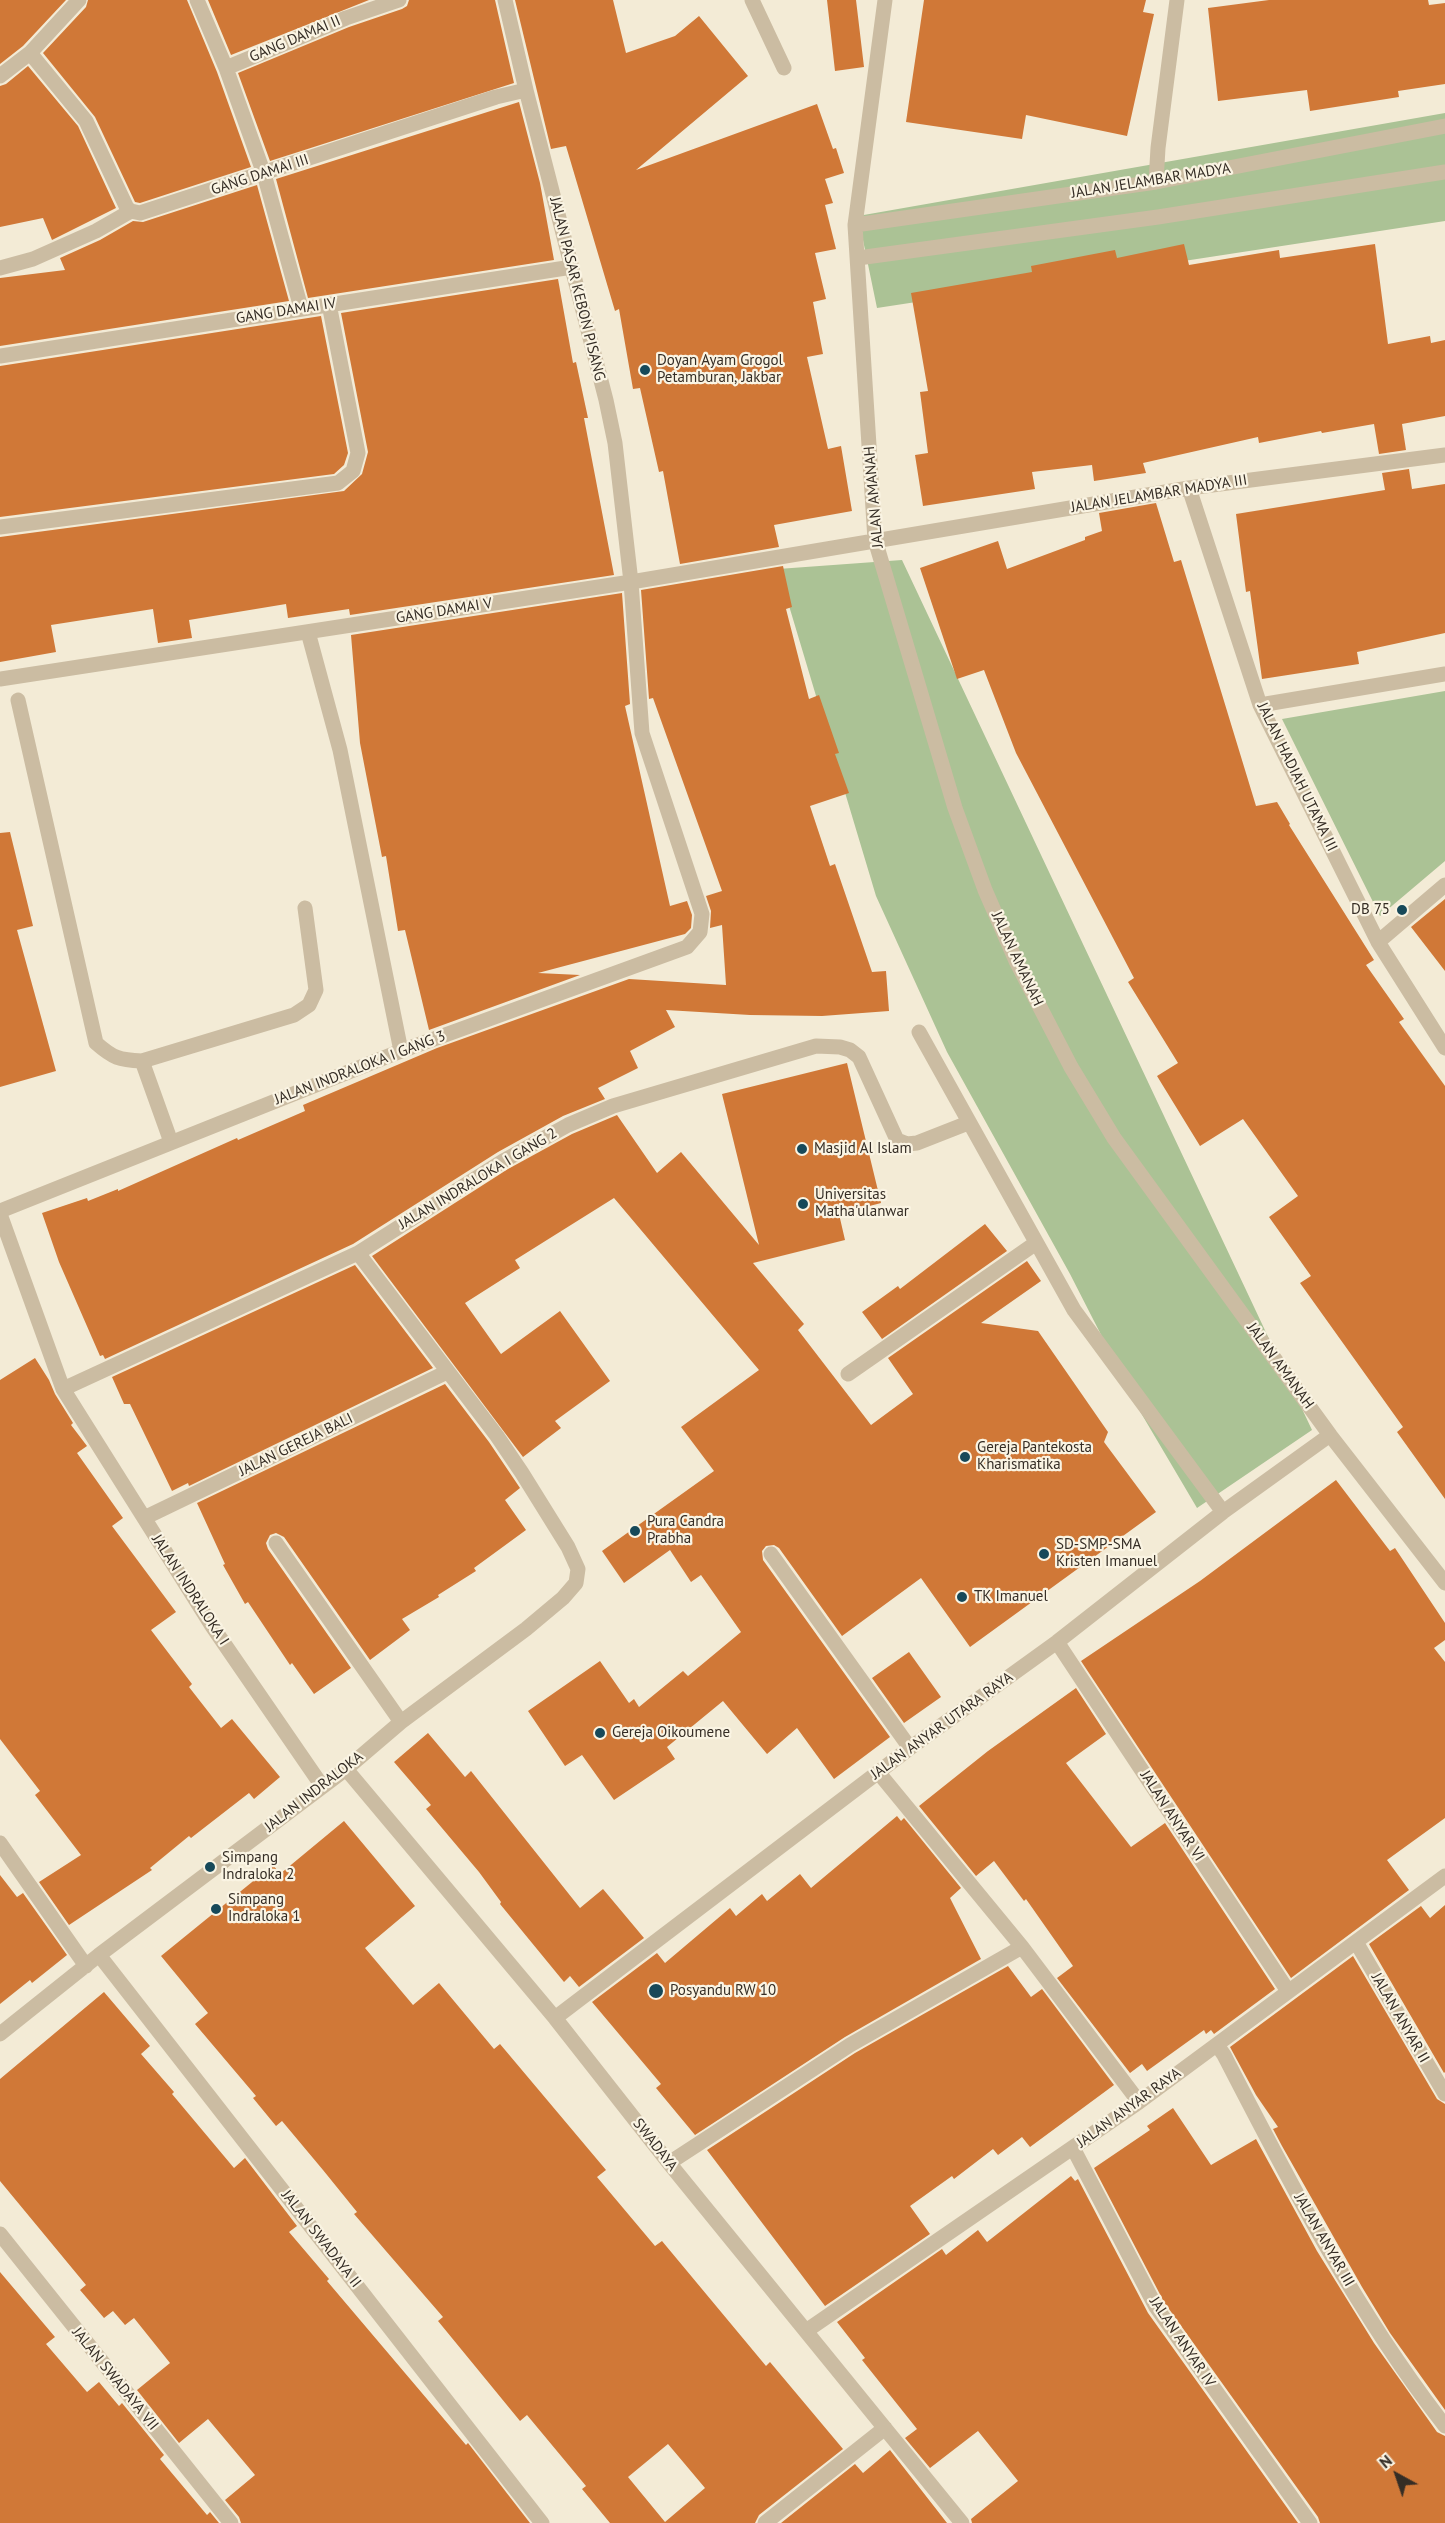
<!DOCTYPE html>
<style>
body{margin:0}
#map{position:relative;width:1445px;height:2523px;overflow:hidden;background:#f3ebd6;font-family:"PT Sans",sans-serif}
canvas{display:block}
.north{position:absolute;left:1367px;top:2445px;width:60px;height:60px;-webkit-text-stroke:4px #faf4e3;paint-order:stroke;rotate:320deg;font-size:16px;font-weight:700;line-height:24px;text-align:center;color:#352d25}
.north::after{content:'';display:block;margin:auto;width:21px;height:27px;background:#352d25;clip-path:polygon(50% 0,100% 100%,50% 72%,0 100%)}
</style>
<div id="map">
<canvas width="1445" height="2523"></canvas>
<div class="north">N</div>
</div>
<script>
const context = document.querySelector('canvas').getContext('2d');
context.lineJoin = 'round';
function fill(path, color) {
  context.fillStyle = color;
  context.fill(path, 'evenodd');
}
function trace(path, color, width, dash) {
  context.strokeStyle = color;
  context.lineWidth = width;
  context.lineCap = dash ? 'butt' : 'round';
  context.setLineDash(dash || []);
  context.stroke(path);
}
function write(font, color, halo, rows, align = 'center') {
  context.font = font + ' "PT Sans",sans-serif';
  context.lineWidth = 4.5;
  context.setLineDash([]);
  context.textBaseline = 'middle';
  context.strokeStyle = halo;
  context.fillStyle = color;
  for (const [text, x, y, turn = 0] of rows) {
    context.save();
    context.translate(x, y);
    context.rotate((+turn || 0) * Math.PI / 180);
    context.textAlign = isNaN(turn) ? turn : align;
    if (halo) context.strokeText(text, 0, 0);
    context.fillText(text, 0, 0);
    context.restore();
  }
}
fill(new Path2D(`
 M 1445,113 L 1445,221 L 877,308 L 858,216 Z
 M 902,560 L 1312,1430 L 1197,1508 L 1141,1413 L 1070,1274 L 947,1052 L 876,896 L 778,569 Z
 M 1445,691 L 1445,861 L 1380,916 L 1282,719 Z`), '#abc295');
fill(new Path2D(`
 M 0,0 L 66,0 L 23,46 L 0,64 Z
 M 88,0 L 187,0 L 217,72 L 251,167 L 140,203 L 135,202 L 95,117 L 43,53 L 86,7 Z
 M 208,0 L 369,0 L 231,55 Z
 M 409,0 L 495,0 L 514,83 L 270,161 L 238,73 L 349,27 L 402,9 L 407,6 Z
 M 515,0 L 613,0 L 626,53 L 675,36 L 699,16 L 748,76 L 636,170 L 817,104 L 833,149 L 836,148 L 844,173 L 825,179 L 833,203 L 825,205 L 836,249 L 815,253 L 826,299 L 813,302 L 823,354 L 807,357 L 828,449 L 841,446 L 852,511 L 774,525 L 779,547 L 680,564 L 663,471 L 659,472 L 640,388 L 633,389 L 619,309 L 615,311 L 566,146 L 551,149 Z
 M 827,0 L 856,0 L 864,67 L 835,71 Z
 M 924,0 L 1146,0 L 1143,12 L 1154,14 L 1127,136 L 1026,115 L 1022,139 L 906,122 Z
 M 1269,0 L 1428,0 L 1429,5 L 1445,3 L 1445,84 L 1398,91 L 1399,97 L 1310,111 L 1307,90 L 1218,101 L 1208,8 Z
 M 28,66 L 78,126 L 116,208 L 52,240 L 43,218 L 0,227 L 0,86 L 6,84 Z
 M 519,102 L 540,183 L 554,260 L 308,298 L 276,179 Z
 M 257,185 L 289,301 L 0,346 L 0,278 L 65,270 L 60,258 L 100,240 L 133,221 L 143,222 Z
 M 1184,244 L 1189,265 L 1279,250 L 1280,258 L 1375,244 L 1388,344 L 1430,336 L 1431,343 L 1445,340 L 1445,416 L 1402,424 L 1406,450 L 1379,454 L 1374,424 L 1322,433 L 1321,431 L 1259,443 L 1258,437 L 1143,463 L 1146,473 L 1094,481 L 1092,465 L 1032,472 L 1035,489 L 923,506 L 915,455 L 928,453 L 920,392 L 928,391 L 911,293 L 1032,272 L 1031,266 L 1115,250 L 1117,258 Z
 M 558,279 L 573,363 L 576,362 L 588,418 L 584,418 L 614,575 L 350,615 L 349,609 L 288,618 L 286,604 L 189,620 L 192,638 L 158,643 L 153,609 L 51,625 L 56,652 L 0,662 L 0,537 L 344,491 L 362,474 L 368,452 L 341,313 Z
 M 321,316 L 348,453 L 344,465 L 334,474 L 0,517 L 0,366 Z
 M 1409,469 L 1412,489 L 1445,484 L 1445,633 L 1357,652 L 1359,664 L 1262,679 L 1250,591 L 1246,592 L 1236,514 L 1385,490 L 1382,473 Z
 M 1156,503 L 1174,562 L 1181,560 L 1256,806 L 1277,802 L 1290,824 L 1289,825 L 1374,960 L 1366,965 L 1404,1019 L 1399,1022 L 1445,1086 L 1445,1499 L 1397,1432 L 1403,1427 L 1300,1283 L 1311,1276 L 1269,1217 L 1298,1196 L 1243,1119 L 1200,1146 L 1157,1076 L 1178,1063 L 1128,982 L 1134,978 L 1016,753 L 984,670 L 957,679 L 920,568 L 998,541 L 1007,569 L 1085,540 L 1085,537 L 1102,531 L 1099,513 Z
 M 783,566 L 792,607 L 786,609 L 809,699 L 819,695 L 839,753 L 835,754 L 849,793 L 810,806 L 830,866 L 835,864 L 872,972 L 886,971 L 889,1011 L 822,1016 L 750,1015 L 666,1010 L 675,1027 L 630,1051 L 638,1068 L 598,1088 L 605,1099 L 563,1116 L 498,1152 L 353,1244 L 105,1359 L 103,1355 L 100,1356 L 59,1262 L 42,1213 L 87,1198 L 88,1201 L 118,1189 L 118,1191 L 237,1138 L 238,1140 L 305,1111 L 303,1105 L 437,1048 L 629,979 L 726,985 L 722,925 L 710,928 L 711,911 L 706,896 L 722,891 L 653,698 L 649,699 L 641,590 Z
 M 622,593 L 630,704 L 625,706 L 670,906 L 687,901 L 692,915 L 691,928 L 685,934 L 538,973 L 580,975 L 429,1030 L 405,930 L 398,931 L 386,856 L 382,857 L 360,743 L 351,635 Z
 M 10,832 L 33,926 L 17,930 L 56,1071 L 0,1087 L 0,833 Z
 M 1445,899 L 1445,971 L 1411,927 Z
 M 847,1063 L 881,1203 L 839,1214 L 845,1240 L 753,1263 L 804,1324 L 798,1330 L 871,1425 L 913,1394 L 888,1358 L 1027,1261 L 1041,1281 L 981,1323 L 1038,1331 L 1108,1432 L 1104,1442 L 1156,1512 L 970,1647 L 921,1578 L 842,1636 L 779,1548 L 774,1545 L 766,1546 L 762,1551 L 763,1560 L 890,1737 L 834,1779 L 797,1728 L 767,1754 L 723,1701 L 667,1747 L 675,1759 L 614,1800 L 582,1755 L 565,1766 L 528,1711 L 600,1661 L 629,1703 L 634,1699 L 639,1707 L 683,1671 L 688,1676 L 741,1632 L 701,1575 L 691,1582 L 670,1550 L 624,1583 L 602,1551 L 714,1471 L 681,1427 L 759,1370 L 614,1198 L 515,1260 L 520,1268 L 465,1303 L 501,1354 L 560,1311 L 610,1381 L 555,1421 L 561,1428 L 523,1457 L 372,1256 L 508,1169 L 572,1134 L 617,1115 L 657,1173 L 681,1152 L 759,1245 L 722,1094 Z
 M 985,1224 L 1007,1251 L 882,1339 L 862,1312 L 898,1286 L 900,1289 Z
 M 355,1265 L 433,1368 L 189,1486 L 188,1483 L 172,1491 L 130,1404 L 124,1404 L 112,1377 Z
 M 35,1358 L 49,1380 L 55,1394 L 73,1423 L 71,1425 L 87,1446 L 77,1453 L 123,1518 L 112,1526 L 176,1612 L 151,1630 L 192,1684 L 189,1687 L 221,1728 L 232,1719 L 280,1777 L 254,1799 L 249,1793 L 191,1838 L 189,1836 L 150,1868 L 152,1870 L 69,1925 L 39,1882 L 81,1855 L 35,1795 L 40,1791 L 0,1739 L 0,1380 Z
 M 445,1384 L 489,1442 L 520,1488 L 505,1500 L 526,1530 L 474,1568 L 476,1571 L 438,1595 L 439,1597 L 402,1619 L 410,1630 L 370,1660 L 284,1537 L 276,1533 L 270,1535 L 266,1543 L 268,1549 L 351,1668 L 314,1694 L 292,1663 L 290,1665 L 248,1602 L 245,1604 L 223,1565 L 225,1564 L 197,1503 Z
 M 1336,1480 L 1390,1551 L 1395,1548 L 1445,1623 L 1445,1640 L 1434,1648 L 1445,1662 L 1445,1818 L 1387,1860 L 1409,1890 L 1291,1978 L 1081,1661 L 1200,1581 Z
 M 909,1652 L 941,1697 L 904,1723 L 872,1678 Z
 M 1076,1688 L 1106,1734 L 1066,1763 L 1131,1847 L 1165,1823 L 1275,1989 L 1214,2034 L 1211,2030 L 1206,2034 L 1204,2030 L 1147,2071 L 1142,2064 L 1130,2073 L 1057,1978 L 1073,1966 L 1026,1899 L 1024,1901 L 994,1861 L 976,1876 L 919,1806 L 988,1751 Z
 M 428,1733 L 465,1777 L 471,1771 L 580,1908 L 603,1889 L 644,1938 L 579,1987 L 570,1976 L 564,1982 L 500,1904 L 501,1902 L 479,1872 L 426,1809 L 431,1805 L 394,1762 Z
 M 897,1816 L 901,1821 L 904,1818 L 961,1888 L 950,1898 L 981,1959 L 845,2037 L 695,2135 L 656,2088 L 661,2084 L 592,2002 L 657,1953 L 665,1963 L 730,1908 L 736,1916 L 762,1894 L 767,1901 L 800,1874 L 811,1888 Z
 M 344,1821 L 415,1906 L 365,1948 L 413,2005 L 439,1983 L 494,2049 L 500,2044 L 606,2170 L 597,2177 L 655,2246 L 662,2241 L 766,2366 L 770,2362 L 843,2449 L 759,2515 L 755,2523 L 610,2523 L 582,2489 L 586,2486 L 527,2415 L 520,2421 L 438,2321 L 443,2317 L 354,2214 L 357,2212 L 323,2170 L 282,2121 L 276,2126 L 253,2098 L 256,2096 L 195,2024 L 208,2013 L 161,1956 L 273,1865 L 280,1874 ZM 668,2444 L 705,2488 L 665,2522 L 628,2477 Z
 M 0,1875 L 17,1897 L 23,1893 L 67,1955 L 32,1983 L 30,1980 L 0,2004 Z
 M 1445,1905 L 1445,2072 L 1444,2073 L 1369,1944 L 1421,1906 L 1430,1918 Z
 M 1353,1956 L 1437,2099 L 1445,2104 L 1445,2410 L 1390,2333 L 1362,2287 L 1282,2146 L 1273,2129 L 1278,2127 L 1256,2095 L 1230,2047 Z
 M 1008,1966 L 1031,1997 L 1042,1989 L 1114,2085 L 1030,2147 L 1022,2137 L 998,2155 L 993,2149 L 954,2179 L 952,2176 L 910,2206 L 930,2234 L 825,2306 L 707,2150 L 855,2053 Z
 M 104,1992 L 150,2046 L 141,2054 L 174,2092 L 172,2094 L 234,2168 L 245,2158 L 297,2226 L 289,2232 L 329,2279 L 327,2281 L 466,2445 L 468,2443 L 530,2523 L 241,2523 L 239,2517 L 225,2500 L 255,2475 L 208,2419 L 179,2443 L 137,2390 L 170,2363 L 134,2318 L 125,2325 L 113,2311 L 104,2318 L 80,2290 L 86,2285 L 0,2181 L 0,2079 Z
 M 1173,2108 L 1211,2165 L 1256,2139 L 1317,2251 L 1374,2343 L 1437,2432 L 1445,2436 L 1445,2523 L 1320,2523 L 1318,2517 L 1164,2302 L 1094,2168 L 1150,2130 L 1147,2126 Z
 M 1071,2176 L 1075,2181 L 1078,2179 L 1148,2313 L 1298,2523 L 972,2523 L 971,2519 L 1018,2481 L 978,2431 L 930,2468 L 905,2438 L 917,2429 L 862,2360 L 865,2358 L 837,2322 L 942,2249 L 946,2255 L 978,2230 L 987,2242 Z
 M 0,2272 L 55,2337 L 46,2344 L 87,2392 L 99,2382 L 119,2406 L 122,2403 L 164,2455 L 160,2459 L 207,2515 L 210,2512 L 219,2523 L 0,2523 Z
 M 890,2450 L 947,2523 L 781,2523 L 855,2464 L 863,2473 Z`), '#d07837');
trace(new Path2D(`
 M 752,0 L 784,68
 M 18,700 L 96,1043 C 113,1058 119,1060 142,1061 L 294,1015 L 309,1005 L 316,990 L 305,908
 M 142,1061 L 171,1142`), '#cbbca2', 15);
trace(new Path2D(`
 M 197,0 L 226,68 L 264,174 L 301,308
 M 885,0 L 855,225 L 875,540 L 955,808 L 985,890 L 1016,961 L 1071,1067 L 1114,1138 L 1330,1435 L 1445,1583
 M 30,53 L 86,121 L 127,208 L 131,211
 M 226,68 L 346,18 L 399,0
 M 0,76 L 30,53 L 79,0
 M 1156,182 L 1158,148 L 1177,0
 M 855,225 L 1156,182 L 1445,126
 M 858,258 L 1158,217 L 1445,172
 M 0,268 L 33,259 L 96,231 L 131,211 L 140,213 L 496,97 L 526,90
 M 0,356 L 572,267
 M 1189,488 L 1260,705 L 1378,942 L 1445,1048
 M 0,527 L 338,483 L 353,471 L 358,453 L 329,304
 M 308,632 L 340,750 L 401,1051
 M 0,679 L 631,582 L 1189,488 L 1445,455
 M 1260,705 L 1445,674
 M 1378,942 L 1445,885
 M 919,1032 L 1074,1310 L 1223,1512
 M 0,1211 L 401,1051 L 687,947 L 700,932 L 702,914 L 642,733 L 631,582 L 615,443 L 606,400 L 526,90 L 505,0
 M 0,1214 L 63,1389 L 212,1626 L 322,1786
 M 848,1374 L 1036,1243
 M 63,1389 L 358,1253 L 503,1161 L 568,1125 L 613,1106 L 816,1046 L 840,1047 L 850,1050 L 859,1057 L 897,1140 L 907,1144 L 917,1143 L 968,1123
 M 144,1518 L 447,1372
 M 276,1543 L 401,1722
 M 771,1554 L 910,1748
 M 1057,1642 L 1288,1991
 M 346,1769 L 555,2018 L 669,2163 L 962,2523
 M 878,1772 L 1022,1947 L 1139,2102
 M 0,1843 L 86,1966
 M 1356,1942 L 1445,2094
 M 99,1955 L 542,2523
 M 555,2018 L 910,1748 L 1057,1642 L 1223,1512 L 1330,1435
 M 0,2034 L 99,1955 L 346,1769 L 401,1722 L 526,1629 L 563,1598 L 576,1583 L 578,1569 L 568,1547 L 522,1473 L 497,1436 L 358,1253
 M 1217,2045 L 1224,2055 C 1290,2183 1356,2312 1445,2426
 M 1073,2148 L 1156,2307 L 1310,2523
 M 669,2163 L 850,2045 L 1022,1947
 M 0,2234 L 231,2523
 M 806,2331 L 1139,2102 L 1445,1876
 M 765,2523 L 885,2428`), '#cbbca2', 15);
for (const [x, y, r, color] of [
 [645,370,6,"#174959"],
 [1402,910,6,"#174959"],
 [802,1149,6,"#174959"],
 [803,1204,6,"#174959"],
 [965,1457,6,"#174959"],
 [635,1531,6,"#174959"],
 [1044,1554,6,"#174959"],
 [962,1597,6,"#174959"],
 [600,1733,6,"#174959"],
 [210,1867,6,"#174959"],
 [216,1909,6,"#174959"],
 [656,1991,8,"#174959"]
]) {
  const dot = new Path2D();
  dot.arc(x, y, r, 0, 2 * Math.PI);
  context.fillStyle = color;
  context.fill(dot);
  trace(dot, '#faf4e3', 2);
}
write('15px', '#352d25', '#faf4e3', [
 ["GANG DAMAI II",295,39,-23],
 ["GANG DAMAI III",260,175,-18],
 ["JALAN JELAMBAR MADYA",1151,181,-9],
 ["JALAN PASAR KEBON PISANG",577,289,76],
 ["GANG DAMAI IV",286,311,-9],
 ["JALAN JELAMBAR MADYA III",1159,494,-9],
 ["JALAN AMANAH",874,497,-95],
 ["GANG DAMAI V",444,611,-9],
 ["JALAN HADIAH UTAMA III",1297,777,64],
 ["JALAN AMANAH",1017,959,65],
 ["JALAN INDRALOKA I GANG 3",360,1068,-21],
 ["JALAN INDRALOKA I GANG 2",478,1179,-31],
 ["JALAN AMANAH",1280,1366,54],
 ["JALAN GEREJA BALI",296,1445,-26],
 ["JALAN INDRALOKA I",190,1590,57],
 ["JALAN ANYAR UTARA RAYA",942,1726,-36],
 ["JALAN INDRALOKA",314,1792,-38],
 ["JALAN ANYAR VI",1172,1816,57],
 ["JALAN ANYAR II",1400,2018,60],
 ["JALAN ANYAR RAYA",1129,2108,-36],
 ["SWADAYA",655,2145,52],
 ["JALAN SWADAYA II",321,2239,52],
 ["JALAN ANYAR III",1324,2240,60],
 ["JALAN ANYAR IV",1182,2342,56],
 ["JALAN SWADAYA VII",115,2379,51]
]);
write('15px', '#352d25', '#faf4e3', [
 ["Doyan Ayam Grogol",657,361],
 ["Petamburan, Jakbar",657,378],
 ["DB 75",1390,910,"right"],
 ["Masjid Al Islam",814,1149],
 ["Universitas",815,1195],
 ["Matha'ulanwar",815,1212],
 ["Gereja Pantekosta",977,1448],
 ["Kharismatika",977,1465],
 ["Pura Candra",647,1522],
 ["Prabha",647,1539],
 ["SD-SMP-SMA",1056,1545],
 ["Kristen Imanuel",1056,1562],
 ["TK Imanuel",974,1597],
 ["Gereja Oikoumene",612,1733],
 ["Simpang",222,1858],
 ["Indraloka 2",222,1875],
 ["Simpang",228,1900],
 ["Indraloka 1",228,1917],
 ["Posyandu RW 10",670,1991]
], 'left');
</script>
